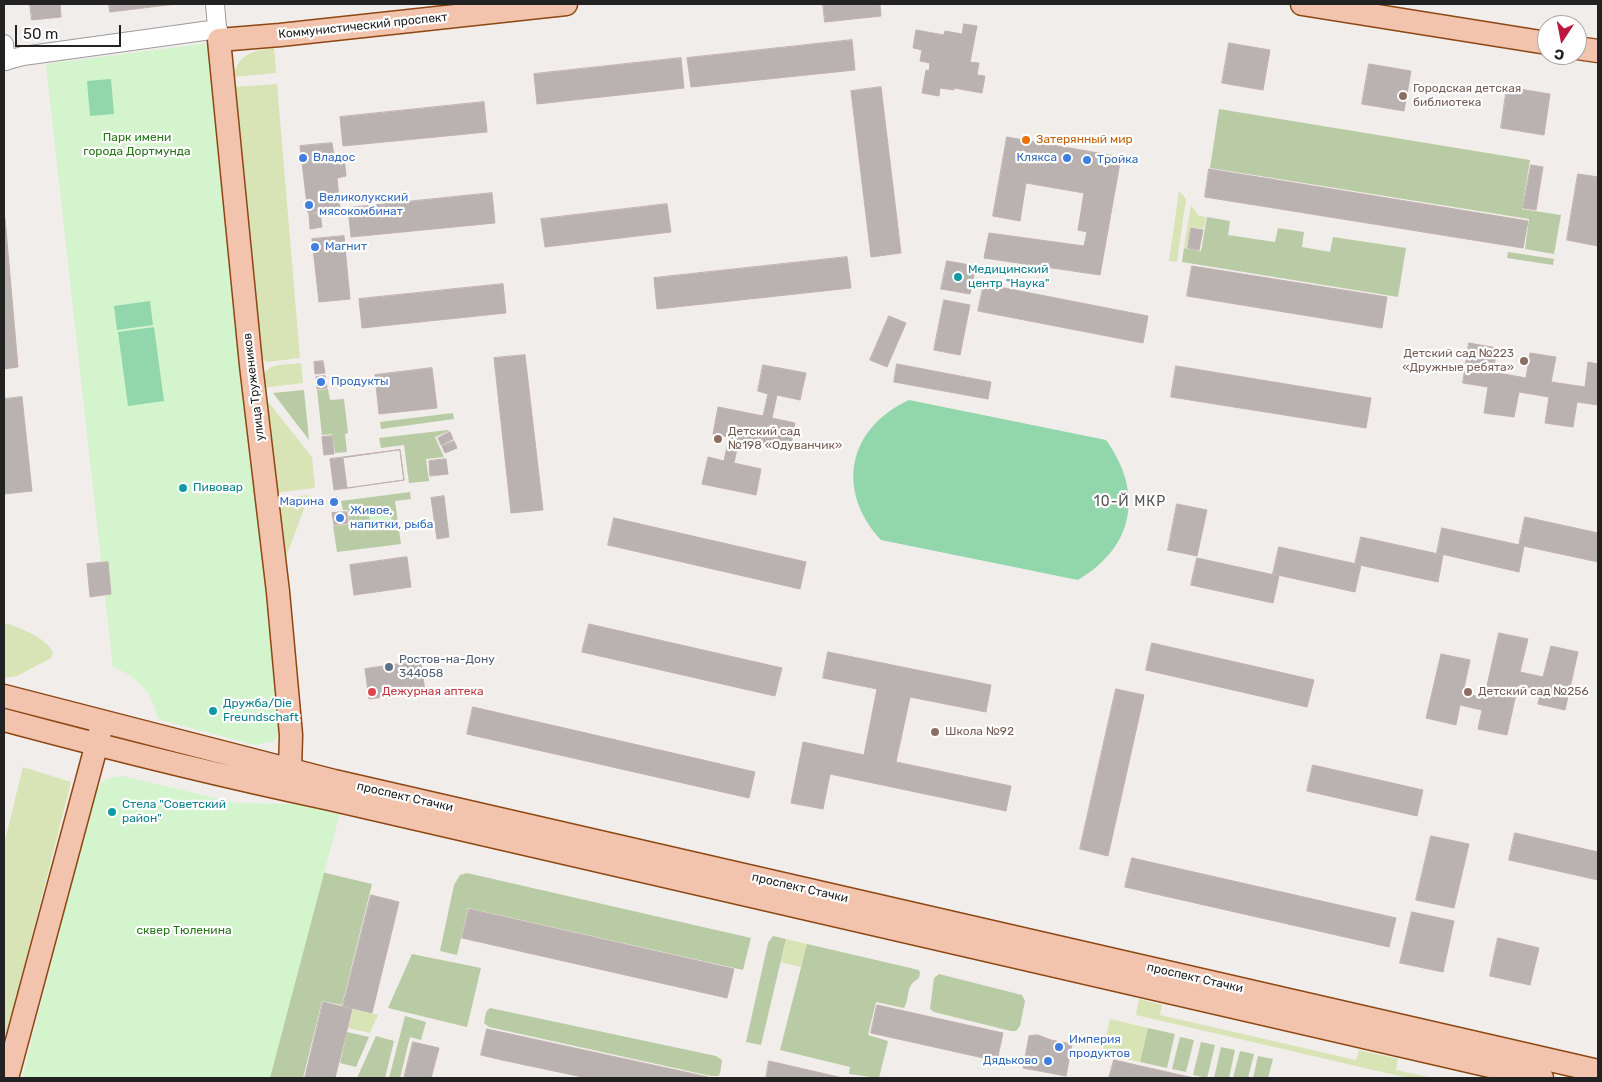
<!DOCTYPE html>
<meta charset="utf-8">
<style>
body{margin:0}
#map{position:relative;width:1602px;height:1082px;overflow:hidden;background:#f1edea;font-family:Rubik,sans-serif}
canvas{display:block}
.frame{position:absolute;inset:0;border:5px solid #222;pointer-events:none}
.north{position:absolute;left:1537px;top:15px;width:50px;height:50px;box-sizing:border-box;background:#fff;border:1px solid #a7a7a7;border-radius:50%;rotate:191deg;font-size:14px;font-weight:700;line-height:20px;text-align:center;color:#222}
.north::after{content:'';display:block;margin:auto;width:18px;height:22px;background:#bc183f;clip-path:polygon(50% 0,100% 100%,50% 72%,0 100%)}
.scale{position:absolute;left:15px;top:25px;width:106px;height:22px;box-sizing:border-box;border:2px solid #222;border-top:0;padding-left:6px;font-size:15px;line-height:18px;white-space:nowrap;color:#222;-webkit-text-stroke:4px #fff;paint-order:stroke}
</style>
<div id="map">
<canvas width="1602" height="1082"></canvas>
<div class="frame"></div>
<div class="north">С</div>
<div class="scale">50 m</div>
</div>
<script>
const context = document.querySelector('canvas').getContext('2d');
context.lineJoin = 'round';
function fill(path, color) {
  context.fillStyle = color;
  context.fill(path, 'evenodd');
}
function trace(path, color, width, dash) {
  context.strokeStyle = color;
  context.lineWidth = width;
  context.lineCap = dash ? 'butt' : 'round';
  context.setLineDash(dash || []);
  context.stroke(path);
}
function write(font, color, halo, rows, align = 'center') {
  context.font = font + ' Rubik,sans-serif';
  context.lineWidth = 4.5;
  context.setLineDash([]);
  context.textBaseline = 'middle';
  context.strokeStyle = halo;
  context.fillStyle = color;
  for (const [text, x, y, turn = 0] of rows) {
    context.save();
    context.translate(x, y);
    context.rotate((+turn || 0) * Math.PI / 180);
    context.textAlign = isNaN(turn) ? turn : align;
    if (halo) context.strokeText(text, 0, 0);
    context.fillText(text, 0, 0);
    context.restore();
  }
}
fill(new Path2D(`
 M 274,48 L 276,73 L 233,77 C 239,54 251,51 274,48 Z
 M 277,84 L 300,358 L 267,362 L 259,358 L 232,87 Z
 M 1179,191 L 1186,199 L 1177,262 L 1169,261 Z
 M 1191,205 L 1199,216 L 1206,217 L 1204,229 L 1190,227 L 1187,248 L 1184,247 Z
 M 301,363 L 303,383 L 261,388 C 261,361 280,366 301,363 Z
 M 262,394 L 312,457 L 315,488 L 273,493 Z
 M 309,495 L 281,571 L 274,500 Z
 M 4,624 L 9,624 C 22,629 49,639 53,654 L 51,658 L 17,676 L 4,678 Z
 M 23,767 L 71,782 L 4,1046 L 4,844 Z
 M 786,939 L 807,944 L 801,967 L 781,962 Z
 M 1139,999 L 1162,1005 L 1160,1015 L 1356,1060 L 1359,1050 L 1398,1059 L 1396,1070 L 1433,1078 L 1408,1078 L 1136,1015 Z
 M 353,1009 L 378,1015 L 370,1033 L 348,1028 Z
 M 1110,1019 L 1148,1028 L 1140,1062 L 1102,1053 Z`), '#d8e4b6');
fill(new Path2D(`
 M 1219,109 L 1530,160 L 1522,209 L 1561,215 L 1554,254 L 1525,249 L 1529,219 L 1210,168 Z
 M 1207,217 L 1230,221 L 1228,235 L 1275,242 L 1278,228 L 1304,232 L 1302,247 L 1330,252 L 1333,237 L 1406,248 L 1398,297 L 1182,262 L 1184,248 L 1201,251 Z
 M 1508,252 L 1554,259 L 1553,265 L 1507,258 Z
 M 328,389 L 330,400 L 344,399 L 348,433 L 345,434 L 347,452 L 335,453 L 332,434 L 322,435 L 317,390 Z
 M 304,390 L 309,440 L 273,393 Z
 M 453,413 L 454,419 L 381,429 L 380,422 Z
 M 448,430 L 449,431 L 435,437 L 444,457 L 426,459 L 429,481 L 409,483 L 404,445 L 381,448 L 379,438 Z
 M 410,492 L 411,499 L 395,501 L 401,544 L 337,552 L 333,526 L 349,524 L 348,510 L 343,510 L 341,501 ZM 390,510 L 392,525 L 371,527 L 369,512 Z
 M 313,870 L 372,884 L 342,1005 L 322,1001 L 303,1078 L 255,1078 Z
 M 467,873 L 751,938 L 743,970 L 468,908 L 457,955 L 440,951 L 454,885 L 460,875 Z
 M 773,936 L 786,939 L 761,1045 L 746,1042 L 768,943 Z
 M 807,944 L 919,970 L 920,973 L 919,978 C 904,987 911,996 904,1008 L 876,1002 L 868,1035 L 888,1041 L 879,1078 L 849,1074 L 850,1067 L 780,1050 Z
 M 412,954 L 481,968 L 467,1027 L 388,1008 Z
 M 939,974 L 1022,995 L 1025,1001 L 1020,1026 L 1016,1031 L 1011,1031 L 934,1012 L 930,1009 L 934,978 Z
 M 490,1008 L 716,1056 L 722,1060 L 720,1074 L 718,1076 L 711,1076 L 489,1027 L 484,1023 L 486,1012 Z
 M 405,1016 L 426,1022 L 421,1040 L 410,1037 L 400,1078 L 389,1078 Z
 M 1148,1028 L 1175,1034 L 1167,1068 L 1140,1062 Z
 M 347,1032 L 369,1037 L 356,1067 L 340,1063 Z
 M 376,1036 L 394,1041 L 385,1078 L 357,1078 Z
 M 1180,1037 L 1194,1040 L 1186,1072 L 1172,1069 Z
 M 1201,1042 L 1215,1045 L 1207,1078 L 1193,1075 Z
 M 1221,1047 L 1235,1050 L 1229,1078 L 1214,1078 Z
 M 1240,1051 L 1254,1054 L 1248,1078 L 1233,1078 Z
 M 1258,1056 L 1273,1059 L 1268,1078 L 1253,1078 Z`), '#b9cba4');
fill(new Path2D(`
 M 209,43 L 283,718 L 281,732 L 274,741 L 255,745 L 158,719 C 151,690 140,679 113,667 L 46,64 Z
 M 390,510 L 392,524 L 371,527 L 369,513 Z
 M 123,776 L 236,803 L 305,804 L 340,813 L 270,1078 L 22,1078 L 95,791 C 102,779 109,777 123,776 Z`), '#d4f4cd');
fill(new Path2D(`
 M 111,79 L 114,114 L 90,116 L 87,81 Z
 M 150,301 L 153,325 L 117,330 L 114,306 Z
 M 154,327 L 164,401 L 128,406 L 118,332 Z
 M 909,400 L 1106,440 C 1144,493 1134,547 1078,580 L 881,540 C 835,490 848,428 909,400 Z`), '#92d6ab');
const building = new Path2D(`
 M 30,4 L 60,4 L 61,17 L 32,20 Z
 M 109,4 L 143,4 L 143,8 L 110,12 Z
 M 143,4 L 176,4 L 143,8 Z
 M 823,4 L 880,4 L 881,16 L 825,22 Z
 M 964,24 L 977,26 L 970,62 L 979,63 L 977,75 L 985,76 L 982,93 L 954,88 L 954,90 L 940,88 L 939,96 L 922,93 L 926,70 L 929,71 L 930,63 L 920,61 L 922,50 L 913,48 L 916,30 L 944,35 L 945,31 L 962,34 Z
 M 852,40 L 855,70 L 691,87 L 687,58 Z
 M 1229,43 L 1270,50 L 1263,90 L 1222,83 Z
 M 681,58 L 684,88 L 537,104 L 534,74 Z
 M 1369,64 L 1411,71 L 1404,111 L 1362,104 Z
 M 881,87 L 901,253 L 871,257 L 851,91 Z
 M 1507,87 L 1550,94 L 1544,135 L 1501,128 Z
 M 484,102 L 487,132 L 343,146 L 340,117 Z
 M 1007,137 L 1121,157 L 1100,275 L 984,258 L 989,233 L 1084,246 L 1087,232 L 1078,230 L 1084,193 L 1026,183 L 1020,221 L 993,216 Z
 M 332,143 L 334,156 L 344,155 L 346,176 L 337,178 L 340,209 L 308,213 L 300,146 Z
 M 1531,165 L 1543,167 L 1536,210 L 1523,208 Z
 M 1209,169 L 1528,221 L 1523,248 L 1205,197 Z
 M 1578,174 L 1598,177 L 1598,246 L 1567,240 Z
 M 492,193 L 495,223 L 351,237 L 348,208 Z
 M 667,204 L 671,232 L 545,247 L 541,219 Z
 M 320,213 L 322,227 L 310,229 L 309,214 Z
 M 4,218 L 5,218 L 18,367 L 4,369 L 4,372 Z
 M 1191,228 L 1203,230 L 1199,250 L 1188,248 Z
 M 344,236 L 350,299 L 319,302 L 312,239 Z
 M 847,257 L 851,288 L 657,309 L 654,278 Z
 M 947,261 L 976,266 L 970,294 L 941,289 Z
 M 1192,266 L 1387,297 L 1382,328 L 1187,296 Z
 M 503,284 L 506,313 L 362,328 L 359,299 Z
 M 984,284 L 1148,316 L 1143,343 L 978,311 Z
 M 944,300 L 970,305 L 960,355 L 934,350 Z
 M 889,316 L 906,323 L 887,367 L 870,360 Z
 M 1469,343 L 1497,348 L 1493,372 L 1526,378 L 1530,353 L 1556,357 L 1551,382 L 1585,387 L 1588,362 L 1598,364 L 1598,405 L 1577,402 L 1573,427 L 1545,423 L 1549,397 L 1519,392 L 1514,417 L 1484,413 L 1488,387 L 1463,383 Z
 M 525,355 L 543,510 L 511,513 L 494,358 Z
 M 323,361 L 325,373 L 315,374 L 314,362 Z
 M 897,364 L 991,382 L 988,399 L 894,382 Z
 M 763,365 L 806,373 L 800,400 L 777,395 L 772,418 L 795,423 L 790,450 L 739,439 L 734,463 L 761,469 L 756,495 L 702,484 L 708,457 L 724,461 L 729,437 L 713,434 L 718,407 L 763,416 L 768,394 L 758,391 Z
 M 1176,366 L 1371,398 L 1366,428 L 1171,397 Z
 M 432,368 L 437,408 L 379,414 L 375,375 Z
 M 325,376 L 327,388 L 317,389 L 316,377 Z
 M 22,397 L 32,491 L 4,494 L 4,399 Z
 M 450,432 L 453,439 L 441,445 L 438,438 Z
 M 332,436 L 334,454 L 324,455 L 322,437 Z
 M 454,441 L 457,448 L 445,453 L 442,446 Z
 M 400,450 L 404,480 L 347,488 L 343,458 Z
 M 400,450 L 404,480 L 334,490 L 330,459 Z
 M 446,459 L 448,474 L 430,476 L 429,461 Z
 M 444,496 L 449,537 L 437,539 L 431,498 Z
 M 337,497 L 338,506 L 331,507 L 330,498 Z
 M 1177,504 L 1207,510 L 1197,556 L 1168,550 Z
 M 347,512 L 348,523 L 334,525 L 332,513 Z
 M 1525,517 L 1598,533 L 1598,562 L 1519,545 Z
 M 614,518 L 806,562 L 800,589 L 608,545 Z
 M 1442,528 L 1524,546 L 1519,572 L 1437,553 Z
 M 1361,537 L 1443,555 L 1438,582 L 1355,564 Z
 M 1279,547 L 1361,565 L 1355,592 L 1273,574 Z
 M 407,557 L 411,587 L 354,595 L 350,565 Z
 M 1197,558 L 1279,576 L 1273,603 L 1191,585 Z
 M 108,562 L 111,594 L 90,597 L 87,564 Z
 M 589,624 L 782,668 L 775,696 L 582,652 Z
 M 1499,633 L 1528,639 L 1520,672 L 1543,677 L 1551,646 L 1578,652 L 1565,710 L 1538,704 L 1541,691 L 1518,685 L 1507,735 L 1478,729 L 1482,710 L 1460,705 L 1456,725 L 1426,718 L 1441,654 L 1470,660 L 1463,693 L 1484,698 Z
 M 1152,643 L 1314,680 L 1307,707 L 1146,670 Z
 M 828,652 L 991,685 L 986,712 L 910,697 L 896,762 L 1011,786 L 1006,811 L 830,774 L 823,809 L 791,803 L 803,742 L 864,755 L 877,689 L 823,678 Z
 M 421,661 L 425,692 L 369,699 L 365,669 Z
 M 1116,689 L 1144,695 L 1108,856 L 1080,849 Z
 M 473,707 L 755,772 L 749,798 L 467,734 Z
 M 1313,765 L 1423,790 L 1417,816 L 1307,791 Z
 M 1515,833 L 1598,852 L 1598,880 L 1509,860 Z
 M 1431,836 L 1469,844 L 1454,908 L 1416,900 Z
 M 1132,858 L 1396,918 L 1389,947 L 1125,887 Z
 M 371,895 L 399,902 L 372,1013 L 343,1006 Z
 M 469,909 L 734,969 L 727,998 L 462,938 Z
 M 1412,912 L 1454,921 L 1443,972 L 1400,963 Z
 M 1498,938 L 1539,948 L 1530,985 L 1490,976 Z
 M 323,1002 L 352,1009 L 347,1030 L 335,1078 L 305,1078 Z
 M 877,1005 L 1003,1033 L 997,1061 L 871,1033 Z
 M 487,1029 L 708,1077 L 708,1078 L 587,1078 L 502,1060 L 481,1055 Z
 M 1038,1035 L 1051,1040 L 1072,1044 L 1066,1076 L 1023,1068 L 1029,1036 Z
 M 413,1042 L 439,1048 L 431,1078 L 404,1078 Z
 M 1114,1060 L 1194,1078 L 1109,1078 Z
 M 769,1061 L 843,1078 L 766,1078 Z`);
fill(building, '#bab2b0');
trace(building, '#c1b2ae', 1);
const minor = new Path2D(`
 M 215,4 L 218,39
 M 4,44 L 6,61
 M 4,61 L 23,56 L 218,29`);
const major = new Path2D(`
 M 1302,4 L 1547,43
 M 1577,48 L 1598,51
 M 4,696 L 334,781 L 1598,1071
 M 4,720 C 112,749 220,776 330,799 L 1542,1078
 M 290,770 L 291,735 L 278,592 L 251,365 L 219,40 L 280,35 L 566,4
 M 7,1078 L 100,732`);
trace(minor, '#9c9c9c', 20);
trace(major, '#8e4712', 25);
trace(minor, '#fff', 18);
trace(major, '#f2c4ae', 22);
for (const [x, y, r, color] of [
 [1403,96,5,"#8d6e63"],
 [1026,140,5,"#e8710a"],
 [303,158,5,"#3f7fe0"],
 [1067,158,5,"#3f7fe0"],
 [1087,160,5,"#3f7fe0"],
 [309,205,5,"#3f7fe0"],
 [315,247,5,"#3f7fe0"],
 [958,277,5,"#0f9aa8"],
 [1524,361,5,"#8d6e63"],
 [321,382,5,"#3f7fe0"],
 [718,439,5,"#8d6e63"],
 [183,488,5,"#0f9aa8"],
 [334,502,5,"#3f7fe0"],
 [340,518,5,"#3f7fe0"],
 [389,667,5,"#5c6f8a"],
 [372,692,5,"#e0444e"],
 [1468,692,5,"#8d6e63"],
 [213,711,5,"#0f9aa8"],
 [935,732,5,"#8d6e63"],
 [112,812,5,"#0f9aa8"],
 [1059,1047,5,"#3f7fe0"],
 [1048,1061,5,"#3f7fe0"]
]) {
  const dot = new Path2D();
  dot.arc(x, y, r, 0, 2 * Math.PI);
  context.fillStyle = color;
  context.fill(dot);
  trace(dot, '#fff', 2);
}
write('12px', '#222', '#fff', [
 ["Коммунистический проспект",363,26,-6],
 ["улица Тружеников",254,387,-97],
 ["проспект Стачки",405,797,13],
 ["проспект Стачки",800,888,13],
 ["проспект Стачки",1195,978,13]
]);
write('12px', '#785e54', '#fff', [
 ["Городская детская",1413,89],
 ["библиотека",1413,103],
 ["Детский сад №223",1514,354,"right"],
 ["«Дружные ребята»",1514,368,"right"],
 ["Детский сад",728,432],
 ["№198 «Одуванчик»",728,446],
 ["Детский сад №256",1478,692],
 ["Школа №92",945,732]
], 'left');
write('12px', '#287619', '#fff', [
 ["Парк имени",137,138],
 ["города Дортмунда",137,152],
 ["сквер Тюленина",184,931]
]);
write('12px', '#c56008', '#fff', [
 ["Затерянный мир",1036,140]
], 'left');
write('12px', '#366cbe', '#fff', [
 ["Владос",313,158],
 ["Клякса",1057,158,"right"],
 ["Тройка",1097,160],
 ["Великолукский",319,198],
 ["мясокомбинат",319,212],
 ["Магнит",325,247],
 ["Продукты",331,382],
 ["Марина",324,502,"right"],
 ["Живое,",350,511],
 ["напитки, рыба",350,525],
 ["Империя",1069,1040],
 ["продуктов",1069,1054],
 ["Дядьково",1038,1061,"right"]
], 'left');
write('12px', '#0d838f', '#fff', [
 ["Медицинский",968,270],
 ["центр \"Наука\"",968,284],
 ["Пивовар",193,488],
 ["Дружба/Die",223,704],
 ["Freundschaft",223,718],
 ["Стела \"Советский",122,805],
 ["район\"",122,819]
], 'left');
write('12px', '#4e5e75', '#fff', [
 ["Ростов-на-Дону",399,660],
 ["344058",399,674]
], 'left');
write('12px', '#be3a42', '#fff', [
 ["Дежурная аптека",382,692]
], 'left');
context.letterSpacing = '1px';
write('14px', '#555', '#fff', [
 ["10-Й МКР",1130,502]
]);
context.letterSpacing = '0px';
</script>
